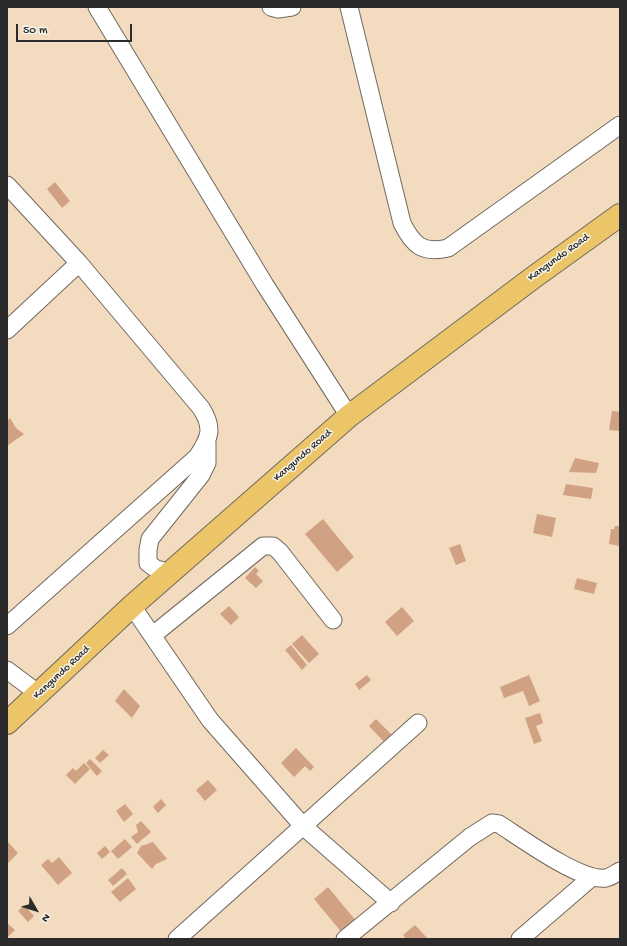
<!DOCTYPE html>
<style>
body{margin:0}
#map{position:relative;width:627px;height:946px;overflow:hidden;background:#f3dbbf;font-family:"Gochi Hand",sans-serif}
canvas{display:block}
.frame{position:absolute;inset:0;border:8px solid #2b2b2b;pointer-events:none}
.north{position:absolute;left:16px;top:890px;width:40px;height:40px;-webkit-text-stroke:3px #f7f3e8;paint-order:stroke;rotate:129deg;font-size:11px;font-weight:700;line-height:16px;text-align:center;color:#2b2b2b}
.north::after{content:'';display:block;margin:auto;width:14px;height:18px;background:#2b2b2b;clip-path:polygon(50% 0,100% 100%,50% 72%,0 100%)}
.scale{position:absolute;left:16px;top:24px;width:116px;height:18px;box-sizing:border-box;border:2px solid #2b2b2b;border-top:0;padding-left:5px;font-size:12px;line-height:14px;white-space:nowrap;color:#2b2b2b;-webkit-text-stroke:3px #f7f3e8;paint-order:stroke}
</style>
<div id="map">
<canvas width="627" height="946"></canvas>
<div class="frame"></div>
<div class="north">N</div>
<div class="scale">50 m</div>
</div>
<script>
const context = document.querySelector('canvas').getContext('2d');
context.lineJoin = 'round';
function fill(path, color) {
  context.fillStyle = color;
  context.fill(path, 'evenodd');
}
function trace(path, color, width, dash) {
  context.strokeStyle = color;
  context.lineWidth = width;
  context.lineCap = dash ? 'butt' : 'round';
  context.setLineDash(dash || []);
  context.stroke(path);
}
function write(font, color, halo, rows, align = 'center') {
  context.font = font + ' "Gochi Hand",sans-serif';
  context.lineWidth = 3;
  context.setLineDash([]);
  context.textBaseline = 'middle';
  context.strokeStyle = halo;
  context.fillStyle = color;
  for (const [text, x, y, turn = 0] of rows) {
    context.save();
    context.translate(x, y);
    context.rotate((+turn || 0) * Math.PI / 180);
    context.textAlign = isNaN(turn) ? turn : align;
    if (halo) context.strokeText(text, 0, 0);
    context.fillText(text, 0, 0);
    context.restore();
  }
}
fill(new Path2D(`
 M 55,182 L 70,201 L 62,208 L 47,189 Z
 M 612,411 L 620,412 L 620,431 L 609,430 Z
 M 10,418 L 16,428 L 24,434 L 7,446 L 7,421 Z
 M 575,458 L 599,463 L 596,473 L 569,472 Z
 M 566,484 L 593,488 L 591,499 L 563,495 Z
 M 537,514 L 556,518 L 552,537 L 533,533 Z
 M 323,519 L 354,557 L 337,572 L 305,534 Z
 M 615,526 L 620,526 L 620,546 L 609,544 L 611,529 L 614,529 Z
 M 460,544 L 466,561 L 456,565 L 449,548 Z
 M 255,567 L 259,571 L 256,574 L 263,581 L 256,588 L 245,578 Z
 M 577,578 L 597,583 L 594,594 L 574,589 Z
 M 229,606 L 239,617 L 231,625 L 220,614 Z
 M 402,607 L 414,621 L 397,636 L 385,622 Z
 M 302,635 L 319,654 L 309,663 L 292,644 Z
 M 291,645 L 307,665 L 302,670 L 285,650 Z
 M 367,675 L 371,680 L 359,690 L 355,684 Z
 M 529,675 L 540,701 L 529,706 L 523,691 L 504,698 L 500,687 Z
 M 124,689 L 140,706 L 132,718 L 115,701 Z
 M 540,713 L 543,723 L 536,726 L 542,741 L 534,744 L 525,718 Z
 M 376,719 L 395,738 L 387,745 L 369,726 Z
 M 296,748 L 314,767 L 310,771 L 305,766 L 294,777 L 281,763 Z
 M 103,750 L 109,755 L 100,763 L 95,758 Z
 M 90,759 L 102,771 L 97,776 L 86,763 Z
 M 84,763 L 90,769 L 75,784 L 66,775 L 73,768 L 76,771 Z
 M 208,780 L 217,790 L 205,801 L 196,790 Z
 M 161,799 L 166,805 L 158,813 L 153,807 Z
 M 125,804 L 133,814 L 124,822 L 116,811 Z
 M 141,821 L 151,832 L 137,844 L 131,837 L 138,832 L 136,825 Z
 M 125,839 L 132,847 L 118,859 L 111,851 Z
 M 7,841 L 18,853 L 7,864 Z
 M 153,842 L 167,859 L 156,864 L 152,869 L 137,853 L 141,846 Z
 M 105,846 L 110,852 L 102,859 L 97,853 Z
 M 59,857 L 72,873 L 58,885 L 41,865 L 48,859 L 52,863 Z
 M 122,868 L 127,874 L 113,886 L 108,880 Z
 M 128,878 L 136,889 L 120,902 L 111,892 Z
 M 328,887 L 357,922 L 343,934 L 314,899 Z
 M 24,905 L 34,916 L 28,922 L 18,911 Z
 M 7,923 L 15,930 L 8,937 L 7,935 Z
 M 415,925 L 428,939 L 406,939 L 403,935 Z`), '#d1a183');
const minor = new Path2D(`
 M 97,7 L 265,285 L 349,416
 M 271,7 L 278,9 L 292,7
 M 349,7 L 402,223 C 413,245 422,254 448,248 L 620,125
 M 7,185 L 79,263 L 201,408 C 214,428 210,438 197,457 L 7,626
 M 7,330 L 79,263
 M 170,573 L 156,569 L 148,563 L 148,550 L 150,539 L 201,475 L 207,463 L 207,443
 M 132,606 L 210,720 L 303,826 L 391,903
 M 153,635 L 263,546 L 273,546 L 280,552 L 333,620
 M 7,670 L 39,694
 M 177,939 L 418,723
 M 345,939 L 470,837 L 492,823 L 499,824 C 521,838 581,882 606,878 C 611,877 616,873 620,871
 M 520,939 L 592,877`);
const highway = new Path2D(`
 M 7,723 L 132,606 L 349,416 L 534,277 L 620,215`);
trace(minor, '#71695f', 19);
trace(highway, '#71695f', 24);
trace(minor, '#fff', 17);
trace(highway, '#edc569', 22);
write('11px', '#2b2b2b', '#f7f3e8', [
 ["Kangundo Road",559,258,-36],
 ["Kangundo Road",303,456,-41],
 ["Kangundo Road",62,673,-43]
]);
</script>
